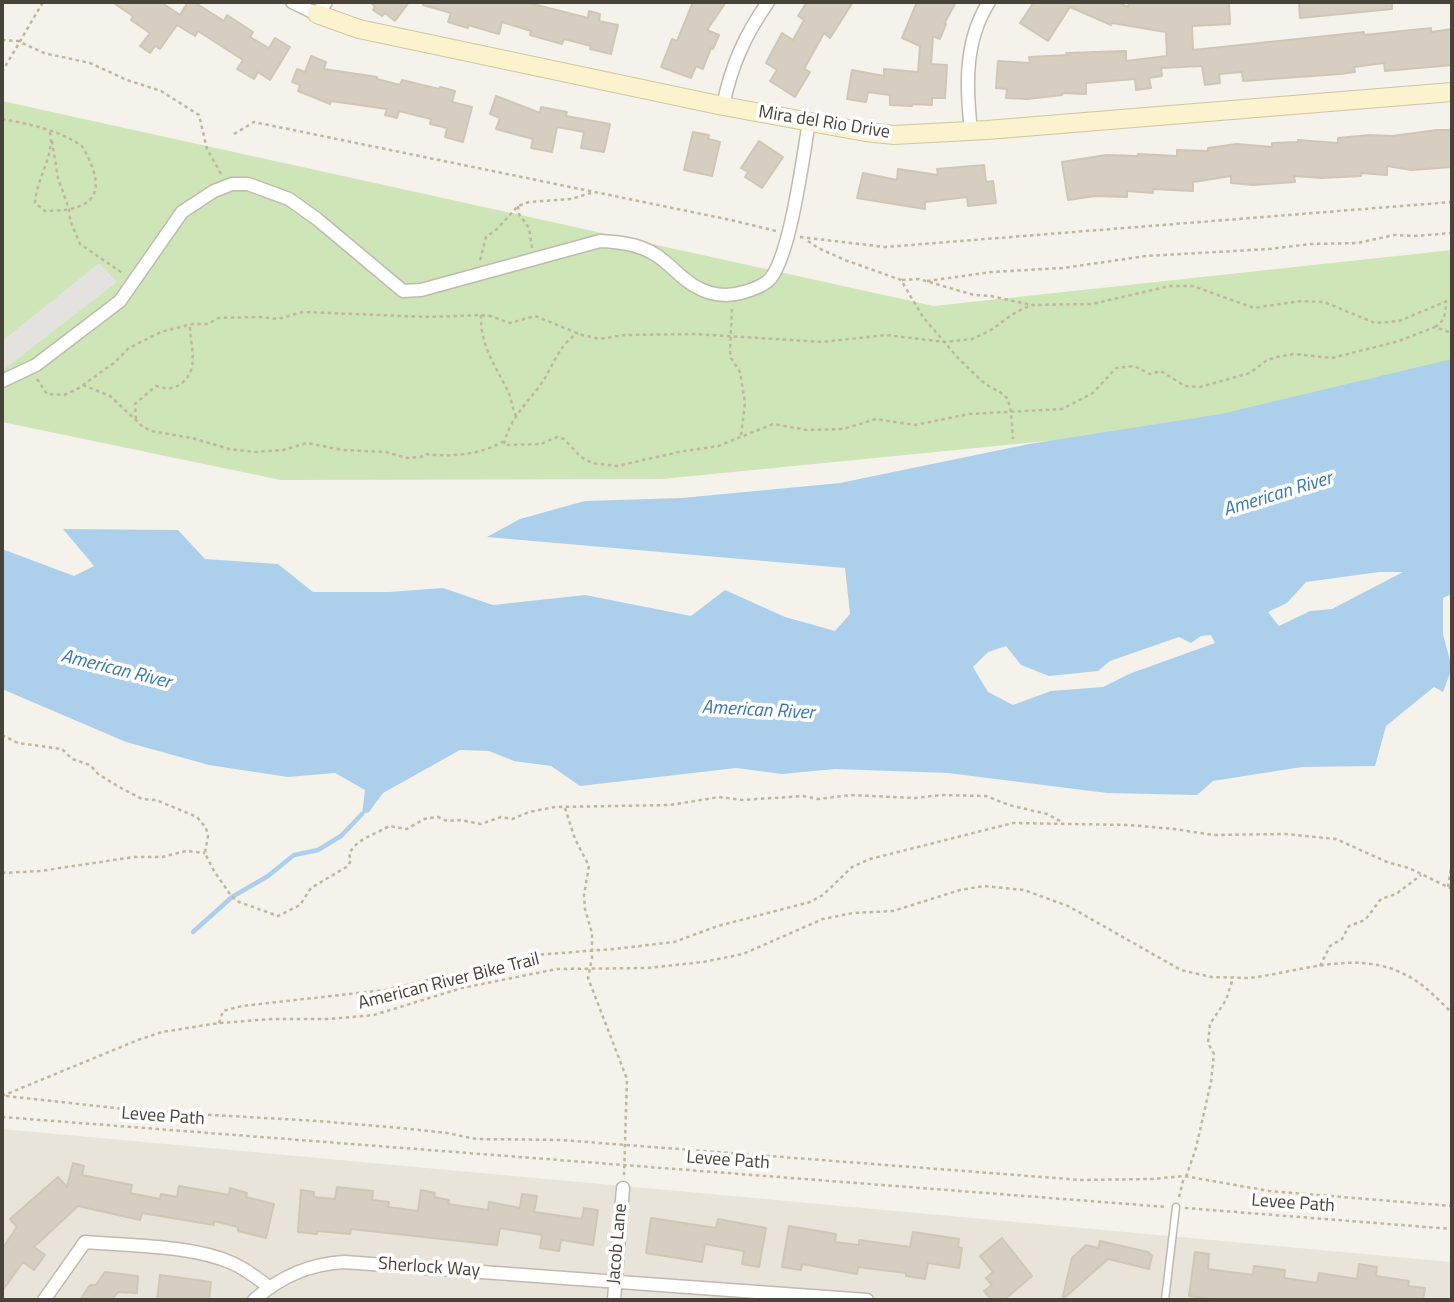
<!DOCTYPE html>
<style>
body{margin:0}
#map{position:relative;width:1454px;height:1302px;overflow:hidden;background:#f4f2eb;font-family:"Titillium Web",sans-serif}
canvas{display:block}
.frame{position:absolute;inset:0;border:4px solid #484339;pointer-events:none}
</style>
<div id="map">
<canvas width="1454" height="1302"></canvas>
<div class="frame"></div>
</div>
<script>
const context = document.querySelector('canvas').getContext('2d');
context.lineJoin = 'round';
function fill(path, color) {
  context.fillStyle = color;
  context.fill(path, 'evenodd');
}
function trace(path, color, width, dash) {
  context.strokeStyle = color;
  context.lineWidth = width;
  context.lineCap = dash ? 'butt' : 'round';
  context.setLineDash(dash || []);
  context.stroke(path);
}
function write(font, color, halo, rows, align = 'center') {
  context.font = font + ' "Titillium Web",sans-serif';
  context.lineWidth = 7;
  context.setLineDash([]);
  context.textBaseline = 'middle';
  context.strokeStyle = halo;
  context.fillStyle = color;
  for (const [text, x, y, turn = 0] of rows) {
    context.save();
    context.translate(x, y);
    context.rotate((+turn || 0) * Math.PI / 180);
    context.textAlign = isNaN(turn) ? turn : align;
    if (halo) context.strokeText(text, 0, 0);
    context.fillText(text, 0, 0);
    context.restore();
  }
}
fill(new Path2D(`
 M 2,1129 L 1452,1262 L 1452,1300 L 2,1300 Z`), '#e8e4d9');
fill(new Path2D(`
 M 2,101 L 934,306 L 1452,250 L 1452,401 L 662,479 L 281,480 L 2,422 Z`), '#cee5b7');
fill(new Path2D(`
 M 99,263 L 117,282 L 2,371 L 2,341 Z`), '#e3e2df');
fill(new Path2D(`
 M 1452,359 L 1452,594 L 1443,598 L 1443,634 L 1452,668 L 1443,692 L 1434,687 L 1386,726 L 1375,766 L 1302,767 L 1213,781 L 1197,795 L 1107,793 L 948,773 L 835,769 L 782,774 L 736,768 L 580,786 L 551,766 L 514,761 L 489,751 L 460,750 L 383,793 L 369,812 L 362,814 L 365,790 L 335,773 L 288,777 L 209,765 L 126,742 L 2,689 L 2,549 L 74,576 L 94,566 L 63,529 L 178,530 L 205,559 L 278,564 L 313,592 L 389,592 L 443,588 L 493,605 L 585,595 L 691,616 L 725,590 L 785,617 L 835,631 L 850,614 L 845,568 L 487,537 L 520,519 L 585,501 L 682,498 L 840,483 L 1029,444 L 1221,414 ZM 1379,572 L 1403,572 L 1332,609 L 1310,611 L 1279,626 L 1268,612 L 1287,603 L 1306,582 ZM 1211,635 L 1215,643 L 1129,674 L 1103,687 L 1051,691 L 1013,705 L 988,692 L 973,667 L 988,652 L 1006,646 L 1021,665 L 1049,676 L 1098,671 L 1110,661 L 1179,637 L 1191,643 L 1201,636 Z`), '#accfec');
trace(new Path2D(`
 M 193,932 L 232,897 L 268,876 L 294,855 L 318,850 L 341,836 L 362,814`), '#accfec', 4.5);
const building = new Path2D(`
 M 112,2 L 161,2 L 180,15 L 188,2 L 194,2 L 224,21 L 227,15 L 253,32 L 250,37 L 269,48 L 275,38 L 290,47 L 270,80 L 258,72 L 254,79 L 237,69 L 243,60 L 198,31 L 195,36 L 177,25 L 160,49 L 155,46 L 150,53 L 140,46 L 150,33 L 131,20 L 133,16 Z
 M 369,2 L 409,2 L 395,21 L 385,13 L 382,16 L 373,10 L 375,6 Z
 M 424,2 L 525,2 L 588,18 L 589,11 L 600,14 L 599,21 L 618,25 L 611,54 L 590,49 L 591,46 L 564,39 L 562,44 L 530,35 L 531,31 L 502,22 L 499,34 L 468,25 L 468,28 L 448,22 L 451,13 L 423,5 Z
 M 693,2 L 726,2 L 707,30 L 719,35 L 713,49 L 711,48 L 703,69 L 696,66 L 691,78 L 661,67 L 672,39 L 677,41 Z
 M 807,2 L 853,2 L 830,38 L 824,33 L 804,69 L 810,72 L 795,97 L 770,81 L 777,70 L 766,63 L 782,33 L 793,40 L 804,20 L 798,16 Z
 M 917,2 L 956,2 L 944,24 L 946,24 L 940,39 L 933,36 L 931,64 L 947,65 L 945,98 L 932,98 L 932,105 L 912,104 L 912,106 L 890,105 L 890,95 L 868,92 L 866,102 L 847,99 L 852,70 L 884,76 L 884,69 L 918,72 L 920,46 L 902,38 Z
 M 1034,2 L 1116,2 L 1128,7 L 1129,2 L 1229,2 L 1230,24 L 1192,26 L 1193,50 L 1364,32 L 1364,35 L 1431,28 L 1431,32 L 1452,29 L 1452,65 L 1385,71 L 1384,63 L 1354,67 L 1355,72 L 1340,74 L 1243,81 L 1242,72 L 1219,74 L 1220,83 L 1205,85 L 1202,66 L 1161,68 L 1162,76 L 1149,78 L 1151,88 L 1136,90 L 1135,79 L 1086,83 L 1086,94 L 1062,93 L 1062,95 L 1027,99 L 1006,98 L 1007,89 L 996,88 L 998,61 L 1030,63 L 1029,57 L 1069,55 L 1066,53 L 1126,51 L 1126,61 L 1167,56 L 1166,32 L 1112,23 L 1111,25 L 1070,7 L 1048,41 L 1020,23 Z
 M 1299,2 L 1392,2 L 1392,9 L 1300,18 Z
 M 311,56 L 326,62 L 324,69 L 377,77 L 377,79 L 400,85 L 402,80 L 439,89 L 440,87 L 455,91 L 452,102 L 472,107 L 463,142 L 445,137 L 447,128 L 430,124 L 431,119 L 399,111 L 397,118 L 385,115 L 387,109 L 331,101 L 330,104 L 298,91 L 300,85 L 292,82 L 297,69 L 305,72 Z
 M 496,96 L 540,113 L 541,107 L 567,112 L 566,116 L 610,124 L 604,152 L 581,148 L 584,132 L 557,127 L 552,152 L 531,148 L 533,139 L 496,129 L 500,118 L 490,114 Z
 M 1437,130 L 1452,130 L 1452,167 L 1411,170 L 1387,166 L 1387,175 L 1361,173 L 1361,176 L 1322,178 L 1294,176 L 1295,182 L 1253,185 L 1231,183 L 1231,176 L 1193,182 L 1193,191 L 1153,189 L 1153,193 L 1127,191 L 1127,197 L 1095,196 L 1068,200 L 1062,162 L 1106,155 L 1138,156 L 1138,154 L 1177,156 L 1177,150 L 1208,151 L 1208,148 L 1237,144 L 1272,147 L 1272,143 L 1298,142 L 1298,140 L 1338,143 L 1338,138 L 1370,135 L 1392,136 Z
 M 693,132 L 709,135 L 708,139 L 720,142 L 712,176 L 684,170 Z
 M 759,141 L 783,157 L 762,188 L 745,177 L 748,172 L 741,168 Z
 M 984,165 L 986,182 L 993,181 L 996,203 L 968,206 L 967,197 L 925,202 L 925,209 L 857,198 L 863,173 L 897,180 L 898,169 L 938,175 L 937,169 Z
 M 73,1163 L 84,1166 L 82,1175 L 132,1185 L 130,1193 L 160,1199 L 161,1194 L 177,1197 L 179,1186 L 229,1195 L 230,1188 L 247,1193 L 246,1197 L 274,1204 L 266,1238 L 238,1231 L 238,1227 L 214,1221 L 214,1225 L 142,1213 L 140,1220 L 78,1206 L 34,1247 L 45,1255 L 34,1270 L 23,1262 L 2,1291 L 2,1249 L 17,1227 L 10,1219 L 58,1177 L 67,1187 Z
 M 337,1187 L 373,1191 L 372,1200 L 389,1202 L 388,1207 L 418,1211 L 421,1190 L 435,1193 L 434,1197 L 449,1200 L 448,1204 L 488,1210 L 489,1202 L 520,1208 L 522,1194 L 537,1196 L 534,1212 L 582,1219 L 584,1208 L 598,1210 L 593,1245 L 561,1240 L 559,1251 L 540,1248 L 542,1235 L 500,1228 L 497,1245 L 351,1229 L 350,1234 L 317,1231 L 317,1234 L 298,1232 L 301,1190 L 314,1192 L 314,1197 L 335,1199 Z
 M 651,1218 L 716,1228 L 718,1219 L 766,1228 L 759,1267 L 742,1264 L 744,1251 L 705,1244 L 702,1262 L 646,1253 Z
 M 789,1226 L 836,1234 L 835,1242 L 859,1245 L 859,1240 L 910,1247 L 913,1232 L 959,1239 L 958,1247 L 962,1248 L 959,1268 L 928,1263 L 925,1279 L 906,1276 L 906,1273 L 858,1267 L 857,1274 L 802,1264 L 801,1270 L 782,1267 Z
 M 1002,1238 L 1032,1276 L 1004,1300 L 992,1300 L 984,1291 L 992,1285 L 986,1278 L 993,1272 L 980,1256 Z
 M 1100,1241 L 1148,1252 L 1152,1256 L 1149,1269 L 1108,1259 L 1062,1300 L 1072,1258 L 1086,1245 L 1098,1248 Z
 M 1195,1252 L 1209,1254 L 1208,1269 L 1253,1275 L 1254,1266 L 1285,1270 L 1284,1278 L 1317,1283 L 1319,1273 L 1357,1279 L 1359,1264 L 1377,1267 L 1376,1276 L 1409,1281 L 1408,1286 L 1425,1288 L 1423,1300 L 1219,1300 L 1189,1296 Z
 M 105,1272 L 138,1276 L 137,1293 L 118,1292 L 112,1300 L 80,1300 L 90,1285 L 96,1285 Z
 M 160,1275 L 211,1282 L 209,1300 L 157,1300 Z`);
fill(building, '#d5cec1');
trace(building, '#d0c6b5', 2);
const lane = new Path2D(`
 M 1165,1300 L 1176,1207`);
const street = new Path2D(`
 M 292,2 L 317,14 L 326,2
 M 723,106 C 731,66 745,35 768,2
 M 971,131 C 966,87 964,41 989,2
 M 2,381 L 36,365 L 120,301 L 182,212 L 214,191 L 232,184 L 248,184 L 289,199 L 317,219 L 403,291 L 421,290 L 600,241 C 623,242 646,245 664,261 C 674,269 682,278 693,285 C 709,295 725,298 744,292 C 751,290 762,286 768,281 C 790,261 803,156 809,122
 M 44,1300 L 85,1242 C 130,1246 192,1245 232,1263 C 246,1269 257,1278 269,1287
 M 254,1300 C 280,1277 308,1264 344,1262 L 867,1300
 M 614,1300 L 623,1188`);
const secondary = new Path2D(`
 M 317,14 L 359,29 L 723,106 L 865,132 L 894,135 L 987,130 L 1452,92`);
trace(lane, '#bfbaae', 9);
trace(street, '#bfbaae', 15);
trace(secondary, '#d0c69e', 20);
trace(new Path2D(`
 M 2,40 L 18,41 L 44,53 L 90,63 L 127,80 L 161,91 L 199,115 L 207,149 L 221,174
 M 2,72 L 43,2
 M 2,119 C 29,124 59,130 82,146 C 108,191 98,211 45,211 L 35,203 C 36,179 55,156 50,132
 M 234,134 L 254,122 L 731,220 L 776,231
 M 52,141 L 58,178 L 69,209 L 70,220 L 80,244 L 124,274
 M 518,206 L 519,214 L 529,228 L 532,248
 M 800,237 L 885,247 L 1452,202
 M 808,241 L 818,248 L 845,260 L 901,280 L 923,317 L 958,358 L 985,384 L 1000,392 L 1008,399 L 1011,412 L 1013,439
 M 480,260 L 486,237 L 497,229 L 518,206 L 529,202 L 571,199 L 591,193
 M 902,280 L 919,279 L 974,295 L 991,296 L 1032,305
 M 927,281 L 992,272 L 1062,268 L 1146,256 L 1269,249 L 1311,244 L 1358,243 L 1394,235 L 1415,236 L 1452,233
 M 732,309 L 730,351 L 731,358 L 740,372 L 745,403 L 741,435
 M 481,315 C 480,344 494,364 507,389 C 511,397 512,407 516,416
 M 1435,327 C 1445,321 1446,312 1446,301
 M 37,379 L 47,394 L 64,395 L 79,388 L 115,362 L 129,348 L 161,332 L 192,324 L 208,324 L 218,318 L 260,317 L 278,319 L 303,312 L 429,317 L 481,315 L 490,316 L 510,323 L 535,316 L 582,335 L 600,339 L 625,335 L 695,334 L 822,342 L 886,335 L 945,342 L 972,339 L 991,330 L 1016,312 L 1032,305 L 1092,304 L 1170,286 L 1193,286 L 1254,308 L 1301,301 L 1324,302 L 1375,323 L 1399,321 L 1452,299
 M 83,385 L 110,396 L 142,426 L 151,431 L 192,438 L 229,449 L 255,452 L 283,450 L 307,443 L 343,450 L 386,452 L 407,458 L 421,457 L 426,454 C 452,457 479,455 502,442 L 508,445 L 541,444 L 557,437 L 564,439 L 581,457 L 592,463 L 617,466 L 679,452 L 718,446 L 773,424 L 807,430 L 843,429 L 876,419 L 915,425 L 969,414 L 1062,409 L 1093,393 L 1116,368 L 1134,366 L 1150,374 L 1161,371 L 1185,386 L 1200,387 L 1250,373 L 1267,360 L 1277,357 L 1294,354 L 1332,358 L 1399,341 L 1435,327 L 1452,333
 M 136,419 L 135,404 L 156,386 C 166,389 173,390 182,383 C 200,368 190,347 190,326
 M 504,444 C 510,419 524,406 539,387 C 553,368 557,346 578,333
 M 2,735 L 18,743 L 62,749 L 72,759 L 90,765 L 98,774 L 121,788 L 142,799 L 156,800 L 197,817 L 206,828 L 208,836 L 205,853 L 214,871 L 232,897 L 239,902 L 278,916 L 300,905 L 311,888 L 348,866 L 351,860 L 349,854 C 357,838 375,835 389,826 L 407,829 L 424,819 L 438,817 L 447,821 L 460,820 L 481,824 L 501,817 L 512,819 L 529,812 L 555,807 L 670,805 L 719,797 L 743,800 L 803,796 L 818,799 L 851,795 L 915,798 L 941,795 L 986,796 L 1009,805 L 1047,814 L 1062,822
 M 565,808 L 575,839 L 589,866 L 584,895 L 585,909 L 592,933 L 592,958 L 588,978 L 627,1079 L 624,1175
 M 2,873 L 40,871 L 134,857 L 162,857 L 186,851 L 205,853
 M 1448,887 L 1452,861
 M 1320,966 L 1330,946 L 1342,939 L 1349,926 L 1365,920 L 1381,899 L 1396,894 L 1421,875
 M 219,1023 L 223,1011 L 242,1006 L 385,990 L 534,955 L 614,949 L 674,942 L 718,926 L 810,902 L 823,895 L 852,867 L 870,859 L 1013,823 L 1129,825 L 1174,829 L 1214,835 L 1285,834 L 1336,839 L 1387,862 L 1409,868 L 1452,889
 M 2,1096 L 138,1040 L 162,1032 L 219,1023 L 273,1019 L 329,1019 L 374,1015 L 462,988 L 557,969 L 647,968 L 703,962 L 743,954 L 823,919 L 853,913 L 893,911 L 960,890 L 984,886 L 1024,890 L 1068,906 L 1181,970 L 1211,977 L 1249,978 C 1299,972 1354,950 1402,973 C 1422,982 1437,998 1452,1013
 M 6,1096 L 143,1111 L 317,1121 L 401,1128 L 447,1133 L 476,1139 L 561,1140 L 1081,1180 L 1152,1179 L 1184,1176 L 1269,1191 L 1452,1206
 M 2,1117 L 1167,1207
 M 1186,1177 L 1196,1148 L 1211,1082 L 1214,1054 L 1208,1043 L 1210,1024 L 1226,1000 L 1233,978
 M 1179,1197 L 1184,1177
 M 1185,1208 L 1452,1229`), '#c0b6a0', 2.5, [3.5, 3.5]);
trace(lane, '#fff', 6);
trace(street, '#fff', 12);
trace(secondary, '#fbf2ce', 18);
write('18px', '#484339', '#fff', [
 ["Mira del Rio Drive",824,123,9],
 ["American River Bike Trail",449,982,-14],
 ["Levee Path",163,1117,4],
 ["Levee Path",728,1161,4],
 ["Levee Path",1293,1204,4],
 ["Jacob Lane",618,1244,-85],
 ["Sherlock Way",429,1268,4]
]);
write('italic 19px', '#3977ad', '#fff', [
 ["American River",1278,495,-17],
 ["American River",116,670,14],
 ["American River",758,711,3]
]);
</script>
